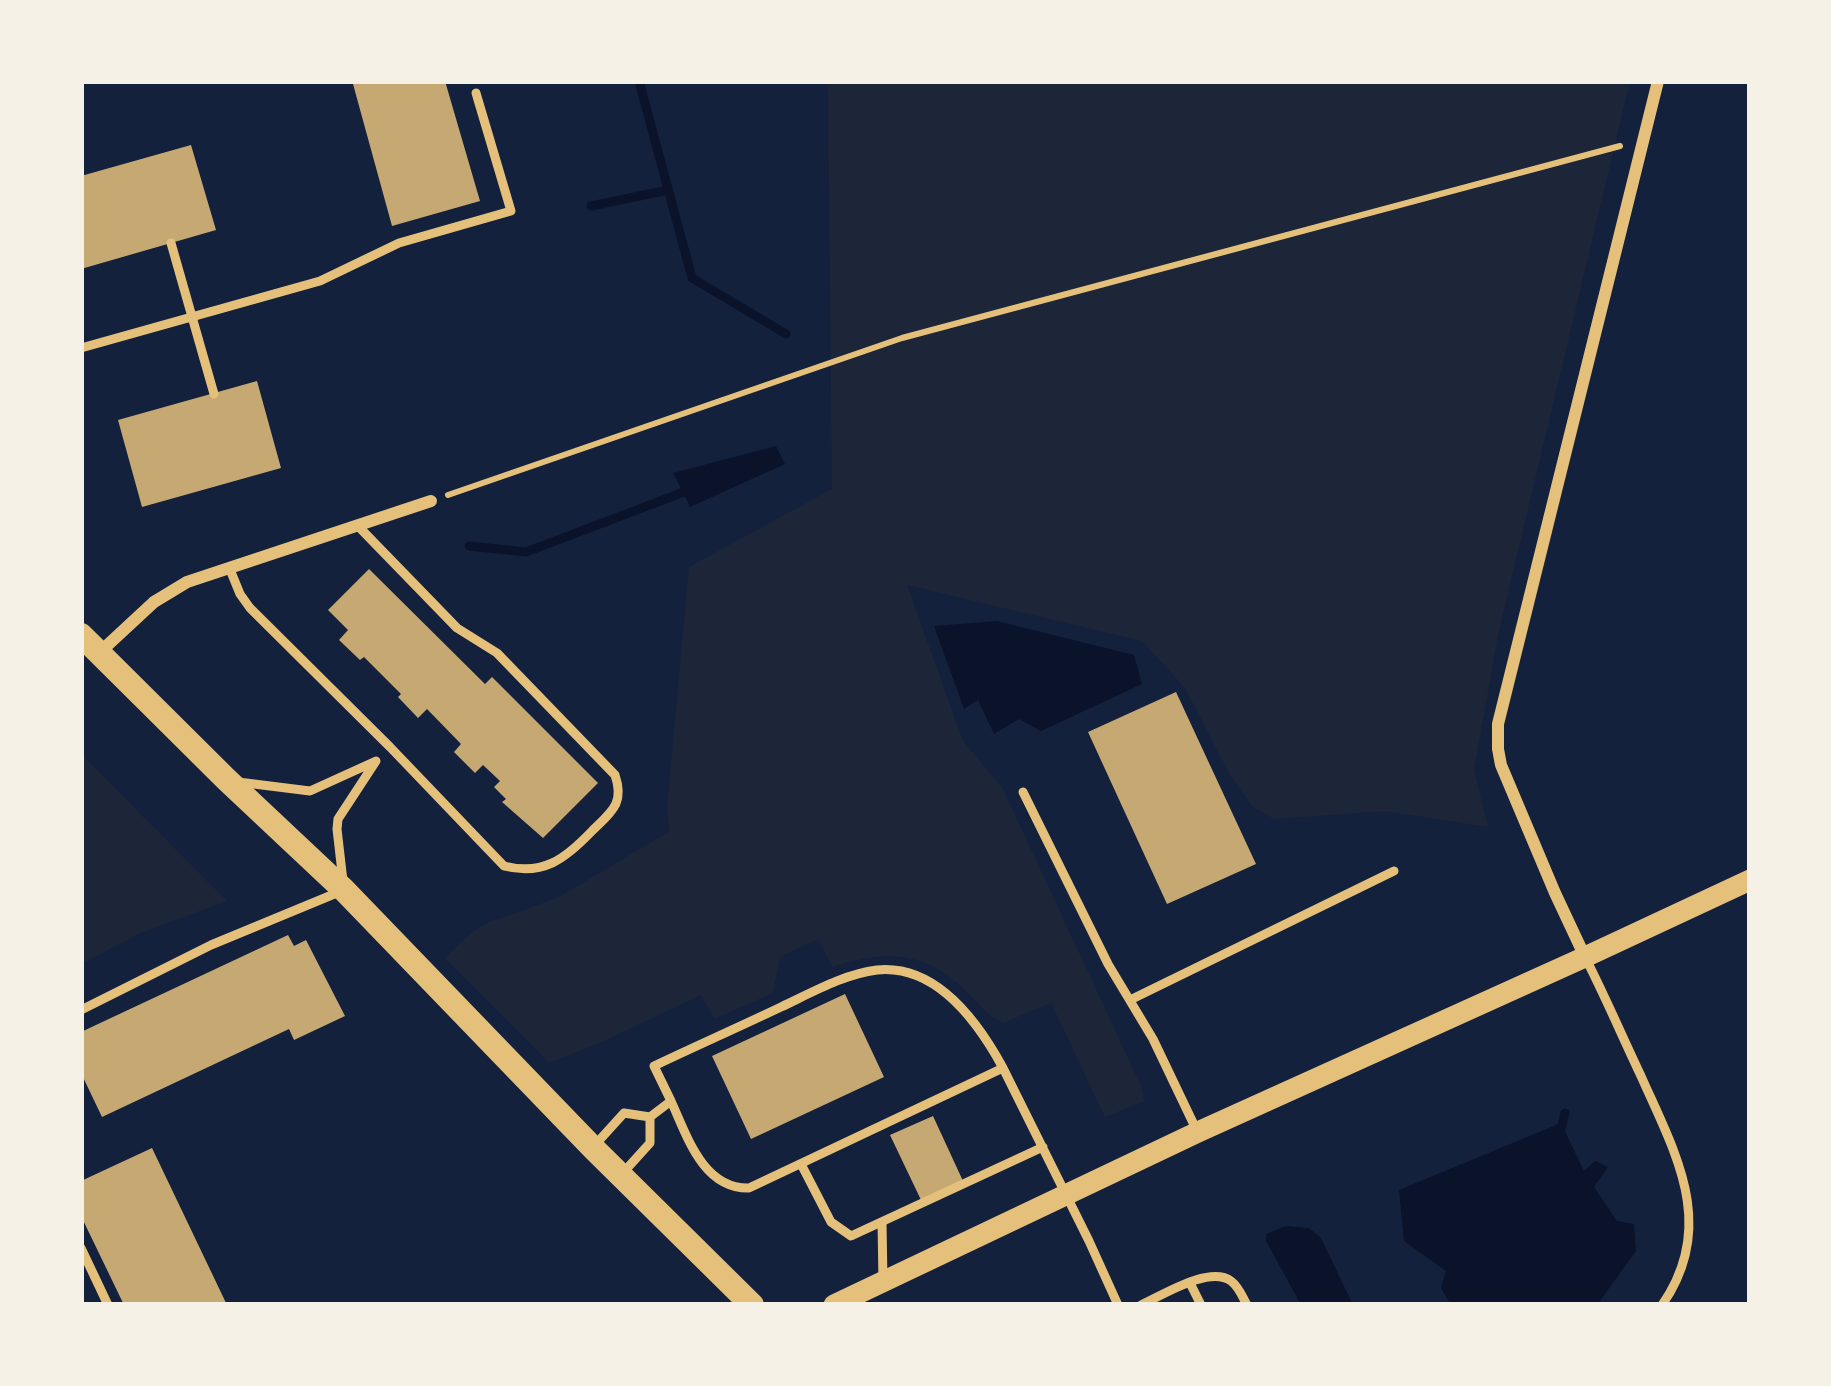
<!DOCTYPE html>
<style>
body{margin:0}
#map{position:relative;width:1831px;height:1386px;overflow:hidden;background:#14213d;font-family:"Source Serif 4",serif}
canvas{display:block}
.frame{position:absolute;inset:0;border:84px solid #f6f1e7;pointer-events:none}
</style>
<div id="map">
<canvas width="1831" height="1386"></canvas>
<div class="frame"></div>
</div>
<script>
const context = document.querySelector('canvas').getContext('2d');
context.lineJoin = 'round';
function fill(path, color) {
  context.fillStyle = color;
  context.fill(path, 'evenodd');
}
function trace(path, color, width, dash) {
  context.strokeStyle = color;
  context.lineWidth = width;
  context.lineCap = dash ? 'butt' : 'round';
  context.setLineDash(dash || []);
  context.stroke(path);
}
fill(new Path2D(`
 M 828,81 L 1630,81 L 1498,635 L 1474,770 L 1488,827 L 1385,811 L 1274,819 L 1252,806 L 1230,775 L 1185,688 L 1142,641 L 907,585 L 963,741 L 1003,789 L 1141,1086 L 1144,1101 L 1105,1117 L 1051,1003 L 1003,1023 C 986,1015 979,1004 966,991 C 925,950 884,950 832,967 L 818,939 L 780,957 L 773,993 L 714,1019 L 701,995 L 600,1043 L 549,1063 L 445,958 C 459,943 483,920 503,918 L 559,897 L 670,831 L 667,808 L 689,567 L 832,489 Z
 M 81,754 L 227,901 L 141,933 L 81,964 Z`), '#1d2539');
fill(new Path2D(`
 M 776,446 L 785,464 L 690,507 L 673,473 Z
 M 997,621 L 1134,655 L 1142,684 L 1041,731 L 1019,719 L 994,734 L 978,700 L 964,709 L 934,626 Z
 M 1561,1123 L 1584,1171 L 1595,1161 L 1608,1167 L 1594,1187 L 1617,1221 L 1634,1224 L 1636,1251 L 1597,1305 L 1451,1305 L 1441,1288 L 1446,1271 L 1404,1241 L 1399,1190 Z
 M 1286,1226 L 1309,1228 L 1321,1238 L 1353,1305 L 1301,1305 L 1266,1241 L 1266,1234 Z`), '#0b132b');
trace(new Path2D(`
 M 639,81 L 692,278 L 786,334
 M 591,206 L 668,190
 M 469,546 L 526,552 L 692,489
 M 1559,1137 L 1565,1113`), '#0b132b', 9);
fill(new Path2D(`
 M 365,81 L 445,81 L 480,201 L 392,226 L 353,84 Z
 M 191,145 L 216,230 L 81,269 L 81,176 Z
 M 257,381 L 281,468 L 142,507 L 118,420 Z
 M 369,569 L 485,684 L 492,677 L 598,783 L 543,838 L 502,802 L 506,799 L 494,787 L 500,781 L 483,765 L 475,773 L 454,752 L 461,744 L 427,709 L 418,718 L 398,697 L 401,694 L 364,657 L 360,660 L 339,640 L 348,630 L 328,610 Z
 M 1176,692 L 1256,864 L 1167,904 L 1088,732 Z
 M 288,935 L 294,946 L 306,940 L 345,1016 L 294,1040 L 289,1029 L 102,1117 L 81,1073 L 81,1032 Z
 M 845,994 L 884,1077 L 751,1139 L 712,1056 Z
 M 933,1116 L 963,1181 L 921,1200 L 890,1135 Z
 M 152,1148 L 227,1305 L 124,1305 L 81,1216 L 81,1181 Z`), '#c6a872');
trace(new Path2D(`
 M 448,495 L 902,338 L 1620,146`), '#e5c07b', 6);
trace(new Path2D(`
 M 171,243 L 214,394
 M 81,348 L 320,281 L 399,243 L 511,211 L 476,93
 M 229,567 L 240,594 L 250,608 L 390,747 L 504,866 C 543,876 565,859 591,832 C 611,812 625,804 615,775 L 497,653 L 457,628 L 357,525
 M 1023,792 L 1108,964 L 1153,1039 L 1196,1129
 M 1585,957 C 1605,996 1622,1036 1641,1076 C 1675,1153 1718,1225 1662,1305
 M 1130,1000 L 1394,871
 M 81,1010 L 211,945 L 344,890 L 337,829 L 338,819 L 376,761 L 310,791 L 238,782
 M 671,1101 L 654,1066 C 696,1046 739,1027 781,1007 C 811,993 844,974 877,970 C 936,964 978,1022 1003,1068
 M 650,1117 L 671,1101 C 687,1136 703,1189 749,1188 L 1003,1068 L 1089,1241 L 1118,1305
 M 595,1145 L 624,1113 L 650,1117 L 650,1143 L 621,1175
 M 801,1164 L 831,1222 L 851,1236 L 1043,1147
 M 882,1222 L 883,1282
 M 81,1248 L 108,1305
 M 1190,1283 L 1201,1305
 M 1141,1305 C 1163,1295 1210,1265 1231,1281 C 1239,1287 1242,1296 1247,1305`), '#e5c07b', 9);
trace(new Path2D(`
 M 99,653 L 154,602 L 187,582 L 431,501
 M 1585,957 L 1555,893 L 1501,765 L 1498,749 L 1498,724 L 1658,81`), '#e5c07b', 12);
trace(new Path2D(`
 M 834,1305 L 1198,1132 L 1585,957 L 1750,880`), '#e5c07b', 21);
trace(new Path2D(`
 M 81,635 L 227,780 L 344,890 L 593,1148 L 752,1305`), '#e5c07b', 24);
</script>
